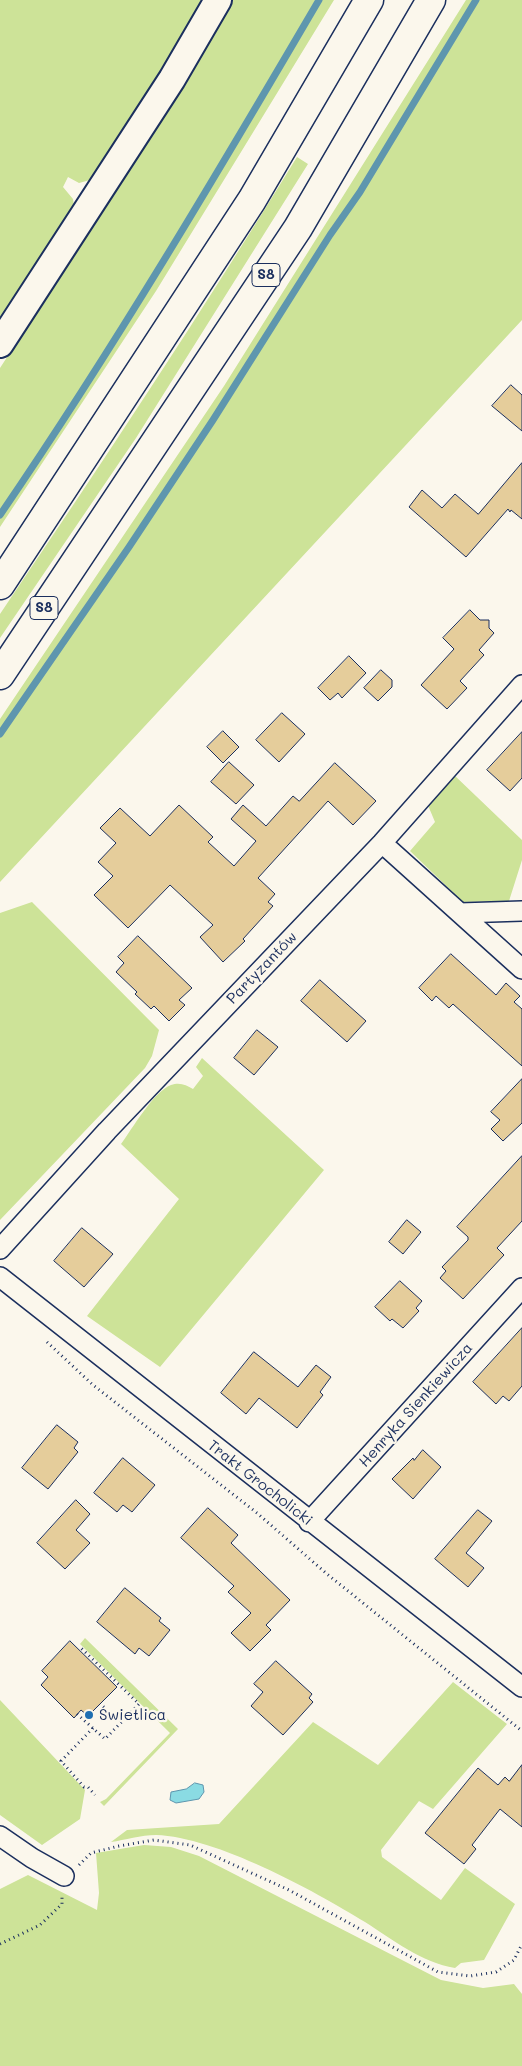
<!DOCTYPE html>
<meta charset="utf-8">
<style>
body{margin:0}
canvas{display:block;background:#fbf7ec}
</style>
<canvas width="522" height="2066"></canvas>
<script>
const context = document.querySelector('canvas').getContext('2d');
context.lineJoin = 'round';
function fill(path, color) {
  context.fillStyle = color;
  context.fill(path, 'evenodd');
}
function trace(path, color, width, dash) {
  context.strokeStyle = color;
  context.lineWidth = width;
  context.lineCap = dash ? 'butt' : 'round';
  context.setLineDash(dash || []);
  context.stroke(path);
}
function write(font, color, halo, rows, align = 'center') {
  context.font = font + ' Mali,sans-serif';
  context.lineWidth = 4.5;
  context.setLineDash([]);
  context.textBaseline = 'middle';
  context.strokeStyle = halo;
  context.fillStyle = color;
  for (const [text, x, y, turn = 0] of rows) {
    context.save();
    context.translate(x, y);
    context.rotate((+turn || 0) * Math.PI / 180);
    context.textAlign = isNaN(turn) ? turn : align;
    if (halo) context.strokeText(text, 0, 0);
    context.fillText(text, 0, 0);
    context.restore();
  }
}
fill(new Path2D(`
 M 0,0 L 202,0 L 162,69 L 90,180 L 79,183 L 68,177 L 63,187 L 73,199 L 74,206 L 0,319 Z
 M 233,0 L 334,0 L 156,291 L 0,527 L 0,368 L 192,72 Z
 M 466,0 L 522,0 L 522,320 L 0,882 L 0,719 L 224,386 Z
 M 297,157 L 308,164 L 136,438 L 0,638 L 0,614 C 102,463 202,312 297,157 Z
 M 453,774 L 522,840 L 522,860 L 509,901 L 463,902 L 410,851 L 435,822 L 427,803 Z
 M 32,902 L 159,1030 L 152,1056 L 145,1068 L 0,1220 L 0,913 Z
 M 202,1058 L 324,1170 L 160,1367 L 87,1316 L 179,1199 L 121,1144 C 132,1129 154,1091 171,1085 C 180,1082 186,1085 193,1089 L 203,1076 L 196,1067 Z
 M 85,1638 L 178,1729 L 104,1806 L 100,1802 L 106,1799 L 170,1733 L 80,1644 Z
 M 453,1682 L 507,1724 L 433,1809 L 419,1801 L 381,1850 L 382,1857 L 441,1900 L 465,1868 L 515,1904 L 484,1960 L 461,1963 L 455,1968 C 422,1963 392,1939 365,1922 C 313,1890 216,1837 156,1835 C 141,1835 125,1840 111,1842 L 127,1830 L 219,1824 L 313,1722 L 378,1765 Z
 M 0,1700 L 85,1790 L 80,1819 L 42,1845 L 0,1815 Z
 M 144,1845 L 171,1847 L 199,1856 L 441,1980 L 483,1988 L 514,1984 L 522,1994 L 522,2066 L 0,2066 L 0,1889 L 28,1875 L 97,1910 L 99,1893 L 96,1853 Z`), '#cde398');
const water = new Path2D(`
 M 195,1783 L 203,1785 L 204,1792 L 199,1799 L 176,1803 L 170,1800 L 171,1792 L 186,1789 Z`);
fill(water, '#8adbe3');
trace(water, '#5e96ae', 1);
trace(new Path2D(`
 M 0,515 C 114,348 217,174 319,0
 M 0,734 L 129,547 L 213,420 L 330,235 L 360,192 L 476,0`), '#5e96ae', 7);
const building = new Path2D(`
 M 511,385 L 522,395 L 522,431 L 492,406 Z
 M 522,463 L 522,519 L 511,510 L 510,512 L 508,509 L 466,557 L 409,507 L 422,490 L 442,508 L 455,494 L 478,514 Z
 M 470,610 L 480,620 L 489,620 L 489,628 L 494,633 L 479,650 L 484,655 L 460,681 L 467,688 L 447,709 L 421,685 L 454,649 L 443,638 Z
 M 349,656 L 366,673 L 342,698 L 338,693 L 330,700 L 318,688 Z
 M 381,670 L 392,680 L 392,687 L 378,701 L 364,688 Z
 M 282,713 L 305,734 L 279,762 L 256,740 Z
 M 223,731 L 239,747 L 223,763 L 207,747 Z
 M 522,732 L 522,778 L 510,791 L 487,770 Z
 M 229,762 L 254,785 L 236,804 L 211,782 Z
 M 335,763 L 376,801 L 353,825 L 328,801 L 258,878 L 275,894 L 268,902 L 273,906 L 243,939 L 245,941 L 223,962 L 200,937 L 213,925 L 170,885 L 128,928 L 94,895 L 113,876 L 98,862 L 116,843 L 100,828 L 120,808 L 150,836 L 179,805 L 213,837 L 208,842 L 234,866 L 256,841 L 231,819 L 243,805 L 266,826 L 293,796 L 299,801 Z
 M 138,936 L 192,988 L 179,1000 L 185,1005 L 169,1021 L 154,1006 L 151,1009 L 135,994 L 137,992 L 116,972 L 124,963 L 118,957 Z
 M 451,954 L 496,995 L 506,983 L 520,996 L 514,1002 L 522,1009 L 522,1066 L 453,1004 L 449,1008 L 436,996 L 432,1001 L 419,988 Z
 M 320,980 L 366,1021 L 347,1042 L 301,1001 Z
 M 257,1030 L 278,1047 L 254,1075 L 234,1058 Z
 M 522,1079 L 522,1123 L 503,1141 L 491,1129 L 500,1120 L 491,1112 Z
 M 522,1156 L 522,1221 L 497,1248 L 504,1255 L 463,1299 L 440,1278 L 446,1271 L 442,1267 L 468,1240 L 468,1237 L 457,1227 Z
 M 407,1220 L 421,1232 L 403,1254 L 389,1242 Z
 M 82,1228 L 113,1254 L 84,1287 L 54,1261 Z
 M 400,1281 L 422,1301 L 416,1308 L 419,1311 L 403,1328 L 392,1319 L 390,1321 L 375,1307 Z
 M 522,1328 L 522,1386 L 509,1401 L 503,1396 L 496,1404 L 473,1382 Z
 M 254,1352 L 298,1387 L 316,1365 L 331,1377 L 320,1392 L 323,1395 L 297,1428 L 259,1398 L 246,1414 L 221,1393 Z
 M 57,1425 L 78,1442 L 74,1448 L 78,1452 L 48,1489 L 22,1468 Z
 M 423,1450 L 441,1467 L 413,1499 L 392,1479 L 413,1458 L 414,1460 Z
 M 123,1458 L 155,1485 L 132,1512 L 123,1505 L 117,1512 L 94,1493 Z
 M 76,1500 L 90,1514 L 76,1530 L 90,1543 L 65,1569 L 37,1543 Z
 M 208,1508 L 238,1535 L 231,1543 L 290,1600 L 266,1625 L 271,1630 L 250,1651 L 231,1633 L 251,1613 L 228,1592 L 234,1586 L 181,1538 Z
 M 478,1510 L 492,1521 L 466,1553 L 484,1568 L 468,1587 L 435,1559 Z
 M 125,1588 L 161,1618 L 159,1621 L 170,1630 L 149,1656 L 139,1648 L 135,1654 L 97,1622 Z
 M 70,1641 L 117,1687 L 88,1716 L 81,1710 L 74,1718 L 41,1685 L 48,1677 L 42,1671 Z
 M 276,1661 L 312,1694 L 309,1698 L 313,1702 L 283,1735 L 251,1706 L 263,1692 L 254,1684 Z
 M 522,1765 L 522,1827 L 500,1809 L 472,1845 L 476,1849 L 464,1864 L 425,1833 L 478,1768 L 498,1785 L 505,1777 L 509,1781 Z`);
fill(building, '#e5cd9b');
trace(building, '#1b2f5e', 1);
const street = new Path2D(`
 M 382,843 L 522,969
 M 460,913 L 522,911
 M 0,1249 L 107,1131 L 382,843 L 522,685
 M 0,1277 L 522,1687
 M 309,1522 L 522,1288
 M 0,1836 L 32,1858 L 64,1876`);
const secondary = new Path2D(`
 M 0,344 L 172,79 L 218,0`);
const highway = new Path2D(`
 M 0,585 L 252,200 L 369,0
 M 0,675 L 298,228 L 431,0`);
trace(street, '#1b2f5e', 22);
trace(secondary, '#1b2f5e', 30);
trace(highway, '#1b2f5e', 31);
trace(new Path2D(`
 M 47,1342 L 93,1385 L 257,1513 L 327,1574 L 522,1731
 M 77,1714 L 105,1739 L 139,1704 L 80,1647
 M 93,1728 L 61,1761 L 84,1787 L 88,1787 L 95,1795
 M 79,1865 L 91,1853 L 119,1846 L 154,1840 L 190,1845 L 289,1890 L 438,1972 L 470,1976 L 496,1972 L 514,1960 L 522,1944
 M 0,1944 L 40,1925 L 62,1904 L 62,1896`), '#1b2f5e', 3, [1, 4]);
trace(street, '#fbf7ec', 19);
trace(secondary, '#fbf7ec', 26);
trace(highway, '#fbf7ec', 28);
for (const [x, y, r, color] of [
 [89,1715,5,"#1f6fb2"]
]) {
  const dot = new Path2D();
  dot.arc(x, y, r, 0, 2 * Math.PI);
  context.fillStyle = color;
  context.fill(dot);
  trace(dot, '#fbf7ec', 2);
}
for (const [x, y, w] of [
 [266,275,28],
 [44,608,28]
]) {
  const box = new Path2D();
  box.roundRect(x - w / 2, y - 11.5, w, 23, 4);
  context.fillStyle = '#fbf7ec';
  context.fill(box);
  trace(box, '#1b2f5e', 1);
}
write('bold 14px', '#1b2f5e', null, [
 ["S8",266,275],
 ["S8",44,608]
]);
write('15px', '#1b2f5e', '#fbf7ec', [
 ["Partyzantów",262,968,-46],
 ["Henryka Sienkiewicza",416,1405,-48],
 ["Trakt Grocholicki",260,1483,38]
]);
write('15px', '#1b2f5e', '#fbf7ec', [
 ["Świetlica",99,1715]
], 'left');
</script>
